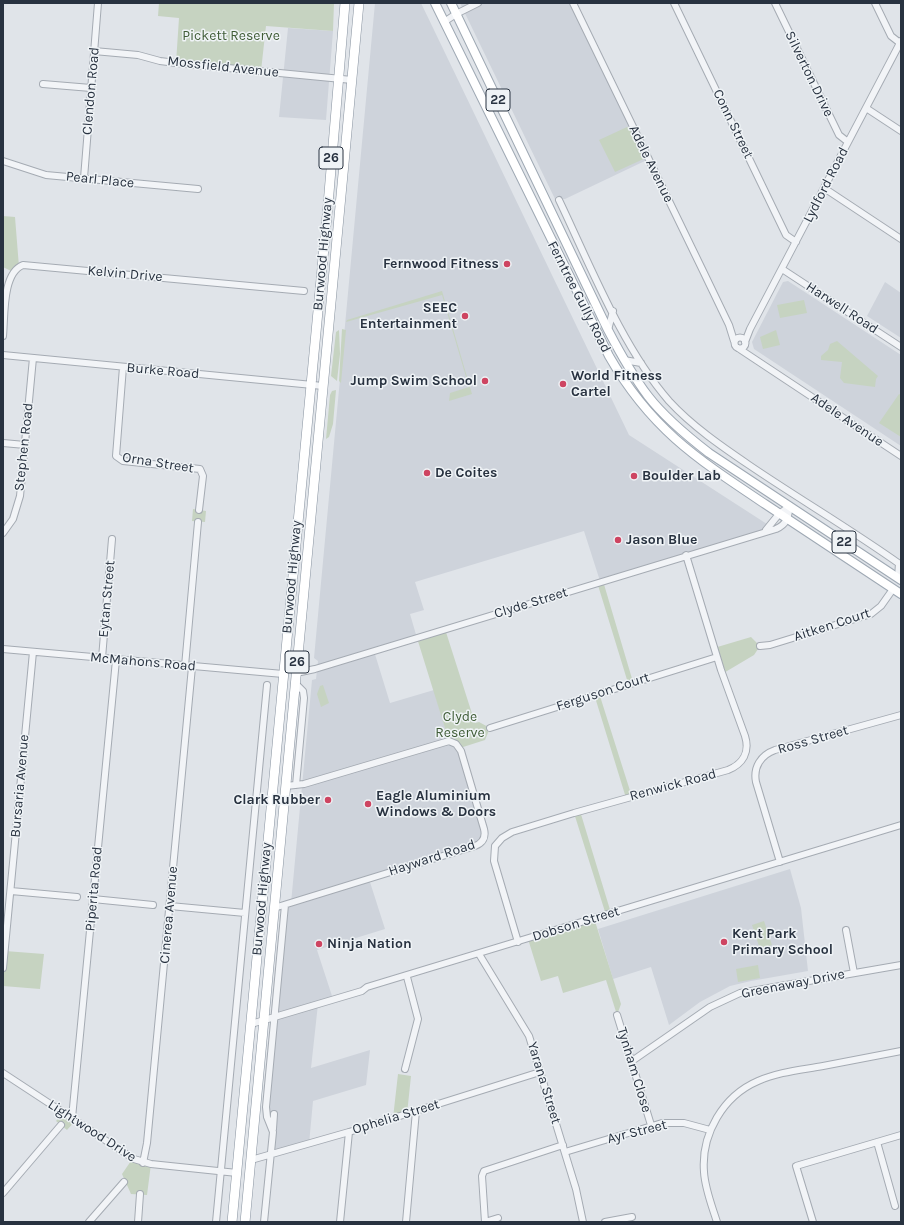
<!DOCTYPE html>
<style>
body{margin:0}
#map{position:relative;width:904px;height:1225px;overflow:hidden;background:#e0e4e9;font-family:Karla,sans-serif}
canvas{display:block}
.frame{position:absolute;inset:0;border:4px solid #283240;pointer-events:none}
</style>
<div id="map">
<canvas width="904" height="1225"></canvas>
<div class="frame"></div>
</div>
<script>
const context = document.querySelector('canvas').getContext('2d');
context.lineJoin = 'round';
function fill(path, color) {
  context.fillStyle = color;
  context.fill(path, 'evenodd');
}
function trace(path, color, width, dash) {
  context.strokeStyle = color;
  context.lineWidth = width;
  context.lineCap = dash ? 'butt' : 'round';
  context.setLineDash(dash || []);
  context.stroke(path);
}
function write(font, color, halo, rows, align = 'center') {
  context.font = font + ' Karla,sans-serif';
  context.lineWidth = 3;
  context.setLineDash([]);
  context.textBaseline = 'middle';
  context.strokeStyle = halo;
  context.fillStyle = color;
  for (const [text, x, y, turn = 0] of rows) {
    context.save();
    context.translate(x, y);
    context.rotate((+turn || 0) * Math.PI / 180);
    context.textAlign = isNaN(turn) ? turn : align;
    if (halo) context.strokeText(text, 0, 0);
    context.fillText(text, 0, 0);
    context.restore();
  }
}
fill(new Path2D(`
 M 375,3 L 421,3 L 629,435 L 770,526 L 766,530 L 600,581 L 584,531 L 415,582 L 424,610 L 410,614 L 417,638 L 374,651 L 390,703 L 434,690 L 449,741 L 456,744 L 484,829 L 484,840 L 369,879 L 385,929 L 317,950 L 333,999 L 318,1004 L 311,1068 L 370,1050 L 366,1085 L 313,1101 L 309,1144 L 271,1155 L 273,1132 L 267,1117 L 285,905 L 291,903 L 312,680 L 316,679 L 318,661 L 314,658 Z
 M 460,3 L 573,3 L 649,159 L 565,199 L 555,199 Z
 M 288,28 L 333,31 L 326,120 L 279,117 Z
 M 788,281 L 901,355 L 901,446 L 754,349 L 752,342 L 783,282 Z
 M 885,282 L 901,293 L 901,338 L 867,316 Z
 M 790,869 L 801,908 L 808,971 L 751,981 L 730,986 L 700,1002 L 669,1025 L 651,967 L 613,979 L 598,929 Z`), '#ced3db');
fill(new Path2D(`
 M 159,3 L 334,3 L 333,31 L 266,26 L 261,71 L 176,63 L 179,18 L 158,16 Z
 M 627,127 L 636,132 L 648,157 L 615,172 L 599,140 Z
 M 3,216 L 15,217 L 19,267 L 13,272 L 3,267 Z
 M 442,291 L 472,394 L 449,401 L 450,393 L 469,387 L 442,295 L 346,322 L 347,320 Z
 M 804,300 L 807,313 L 780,318 L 777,305 Z
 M 342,329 L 346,330 L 341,383 L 339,381 Z
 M 339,330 L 340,354 L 337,381 L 331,376 L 336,332 Z
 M 776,330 L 780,345 L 763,349 L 760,337 Z
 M 837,341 L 878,376 L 876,379 L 875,387 L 844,383 L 840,378 L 842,362 L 821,360 L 821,356 L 828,350 L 830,344 Z
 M 336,390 L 333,424 L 329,437 L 326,439 L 330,395 L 332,391 Z
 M 899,394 L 901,395 L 901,437 L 879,423 Z
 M 193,509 L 206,511 L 205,522 L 192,521 Z
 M 603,581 L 633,682 L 628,683 L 597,582 Z
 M 445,629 L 475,723 L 479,722 L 490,728 L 485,740 L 460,748 L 449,741 L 417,638 Z
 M 751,637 L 760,646 L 754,655 L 722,674 L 714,648 Z
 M 323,685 L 329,703 L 321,707 L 317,694 L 320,686 Z
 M 599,693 L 632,797 L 626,798 L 594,694 Z
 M 580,811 L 611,913 L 606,915 L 574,813 Z
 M 594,918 L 621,1004 L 617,1015 L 606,980 L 563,993 L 558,976 L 541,981 L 528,939 Z
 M 764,921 L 772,945 L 760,949 L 752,925 Z
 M 5,951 L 44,954 L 40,989 L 3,986 Z
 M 758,965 L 760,978 L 738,982 L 736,969 Z
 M 398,1074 L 411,1076 L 407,1114 L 393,1118 Z
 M 63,1112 L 76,1120 L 67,1130 L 56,1121 Z
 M 133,1158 L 151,1164 L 147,1195 L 131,1194 L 122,1174 Z`), '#c6d3c1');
const minor = new Path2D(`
 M 573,3 L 704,273 L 729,325 L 734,341
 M 674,3 L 786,235 L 796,242
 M 775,3 L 839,135 L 848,142
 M 875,3 L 891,36 L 900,43
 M 444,22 L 456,14 L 478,3
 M 94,51 L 138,55 L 160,61 L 176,63 L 352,80
 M 43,84 L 91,88
 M 866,108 L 901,131
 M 3,161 L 46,175 L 198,189
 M 84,178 L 98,3
 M 824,188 L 901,239
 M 559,200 C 590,265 622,347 669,401 C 692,426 721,446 749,465 C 799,499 852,530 901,565
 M 782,269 L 901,347
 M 608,330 L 613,311
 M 3,336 C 5,316 2,273 23,265 L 304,291
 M734.5 343a5.5 5.5 0 1 1 11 0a5.5 5.5 0 1 1-11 0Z
 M 745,342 L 750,329 L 901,41
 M 738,348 L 901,456
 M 3,355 L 323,386
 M 624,360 L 641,363
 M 123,367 L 116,456 L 123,461 L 200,469 L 203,476 L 199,510
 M 3,443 L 25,445
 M 766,530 L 779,514 L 790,506
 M 3,533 L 13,519 L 20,496 L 33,358
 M 899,563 L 898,578 L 901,577
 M 760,646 L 770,645 L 871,614 L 881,606 L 893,589
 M 3,649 L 283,674
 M 102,658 L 112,539
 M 185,666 L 198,522
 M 296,673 L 315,669 L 776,529 C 787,524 788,518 790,506
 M 295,683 L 303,691 L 304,698 L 296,785
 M 490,728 L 717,657
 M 780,862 L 756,782 C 753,767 761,755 775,750 L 901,715
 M 11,891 L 77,897
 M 93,899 L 153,905
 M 170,906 L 245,913
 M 274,908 L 475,846 C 483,843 486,837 484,829 L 461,751 L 456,744 L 449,741 L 304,784 L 286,786
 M 846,930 L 854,973
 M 518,942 L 494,861 L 495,846 L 502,838 L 512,832 L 574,813 L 728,770 C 743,764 750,752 745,736 L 721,670 L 686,555
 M 479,954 L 529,1036 L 576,1189 L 583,1222
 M 3,968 L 33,652
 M 617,1015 L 651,1125
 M 251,1024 L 362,991 L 367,987 L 901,825
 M 632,1061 L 710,1007 L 740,993 L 901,965
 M 405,1069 L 418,1019 L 407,977
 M 3,1073 L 134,1159 L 151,1164 L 237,1173
 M 72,1118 L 116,660
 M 273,1129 L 274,1114
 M 877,1142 L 895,1206
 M 565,1152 L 662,1123 L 684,1123 L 710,1130
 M 251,1160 L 349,1132 L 540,1072
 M 143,1163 L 147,1143 L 192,667
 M 3,1193 L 61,1125
 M 89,1222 L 124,1182
 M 138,1222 L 140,1194
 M 216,1222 L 267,685
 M 264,1222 L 273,1132 L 267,1117 L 266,1107 L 285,905
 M 340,1222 L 349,1132
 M 406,1222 L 416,1111
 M 485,1222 L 482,1176 L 484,1171 L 563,1145
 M 485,1222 L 498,1218
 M 605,1222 L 632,1217
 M 717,1222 C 712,1206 705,1189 704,1172 C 701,1134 723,1096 758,1081 C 778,1072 801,1070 823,1066 C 849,1061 875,1056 901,1051
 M 813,1222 L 796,1166 L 901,1135`);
const major = new Path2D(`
 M 435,3 L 609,356 C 651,429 696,458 765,504 C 810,534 856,564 901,594
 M 451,3 L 608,330 C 620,353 632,375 648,396 C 665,418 687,436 709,453 L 901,580`);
const highway = new Path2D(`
 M 232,1222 L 328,205 L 345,3
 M 245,1222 L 359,3`);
trace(minor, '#a5abb3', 8);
trace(major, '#9fa9b4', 10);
trace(highway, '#87929f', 10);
trace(minor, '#f2f4f7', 6);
trace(major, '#fff', 8);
trace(highway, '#fff', 9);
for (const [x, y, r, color] of [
 [507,264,4,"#ce4461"],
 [465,316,4,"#ce4461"],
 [485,381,4,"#ce4461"],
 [563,384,4,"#ce4461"],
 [427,473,4,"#ce4461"],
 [634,476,4,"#ce4461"],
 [618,540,4,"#ce4461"],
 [328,800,4,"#ce4461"],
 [368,804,4,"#ce4461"],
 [724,942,4,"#ce4461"],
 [319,944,4,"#ce4461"]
]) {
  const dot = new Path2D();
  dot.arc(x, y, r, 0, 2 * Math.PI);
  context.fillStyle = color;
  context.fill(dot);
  trace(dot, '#eff3f6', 1.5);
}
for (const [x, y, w] of [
 [498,100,24],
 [331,158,24],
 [844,542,24],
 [297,662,24]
]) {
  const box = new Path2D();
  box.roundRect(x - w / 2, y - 11, w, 22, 3);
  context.fillStyle = '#eff3f6';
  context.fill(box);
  trace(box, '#283240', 1);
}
write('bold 13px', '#283240', null, [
 ["22",498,100],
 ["26",331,158],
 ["22",844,542],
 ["26",297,662]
]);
write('14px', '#3f5c36', '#eff3f6', [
 ["Pickett Reserve",231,36],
 ["Clyde",460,717],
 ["Reserve",460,733]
]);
write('14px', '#283240', '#eff3f6', [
 ["Mossfield Avenue",223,67,6],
 ["Silverton Drive",809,74,64],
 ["Clendon Road",91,91,-85],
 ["Conn Street",733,124,64],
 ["Adele Avenue",651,164,64],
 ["Pearl Place",100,180,6],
 ["Lydford Road",826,185,-63],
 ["Burwood Highway",323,254,-85],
 ["Kelvin Drive",125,274,5],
 ["Ferntree Gully Road",579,297,63],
 ["Harwell Road",842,308,33],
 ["Burke Road",163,371,5],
 ["Adele Avenue",847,420,34],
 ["Stephen Road",24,447,-84],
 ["Orna Street",158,463,9],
 ["Burwood Highway",292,577,-85],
 ["Eytan Street",107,599,-85],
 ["Clyde Street",531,603,-17],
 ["Aitken Court",832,625,-18],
 ["McMahons Road",143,662,5],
 ["Ferguson Court",603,692,-18],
 ["Ross Street",813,740,-16],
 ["Renwick Road",673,785,-15],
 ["Bursaria Avenue",20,786,-85],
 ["Hayward Road",432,858,-18],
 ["Piperita Road",94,889,-85],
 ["Burwood Highway",262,899,-85],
 ["Cinerea Avenue",169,915,-85],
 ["Dobson Street",576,924,-17],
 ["Greenaway Drive",793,984,-11],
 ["Tynham Close",634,1070,73],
 ["Yarana Street",544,1083,73],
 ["Ophelia Street",396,1117,-17],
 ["Lightwood Drive",92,1131,33],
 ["Ayr Street",637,1132,-14]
]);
write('bold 14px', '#283240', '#eff3f6', [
 ["Fernwood Fitness",499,264,"right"],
 ["SEEC",457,308,"right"],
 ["Entertainment",457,324,"right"],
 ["World Fitness",571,376],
 ["Cartel",571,392],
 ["Jump Swim School",477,381,"right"],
 ["De Coites",435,473],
 ["Boulder Lab",642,476],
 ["Jason Blue",626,540],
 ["Eagle Aluminium",376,796],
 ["Windows & Doors",376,812],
 ["Clark Rubber",320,800,"right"],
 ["Kent Park",732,934],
 ["Primary School",732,950],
 ["Ninja Nation",327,944]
], 'left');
</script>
